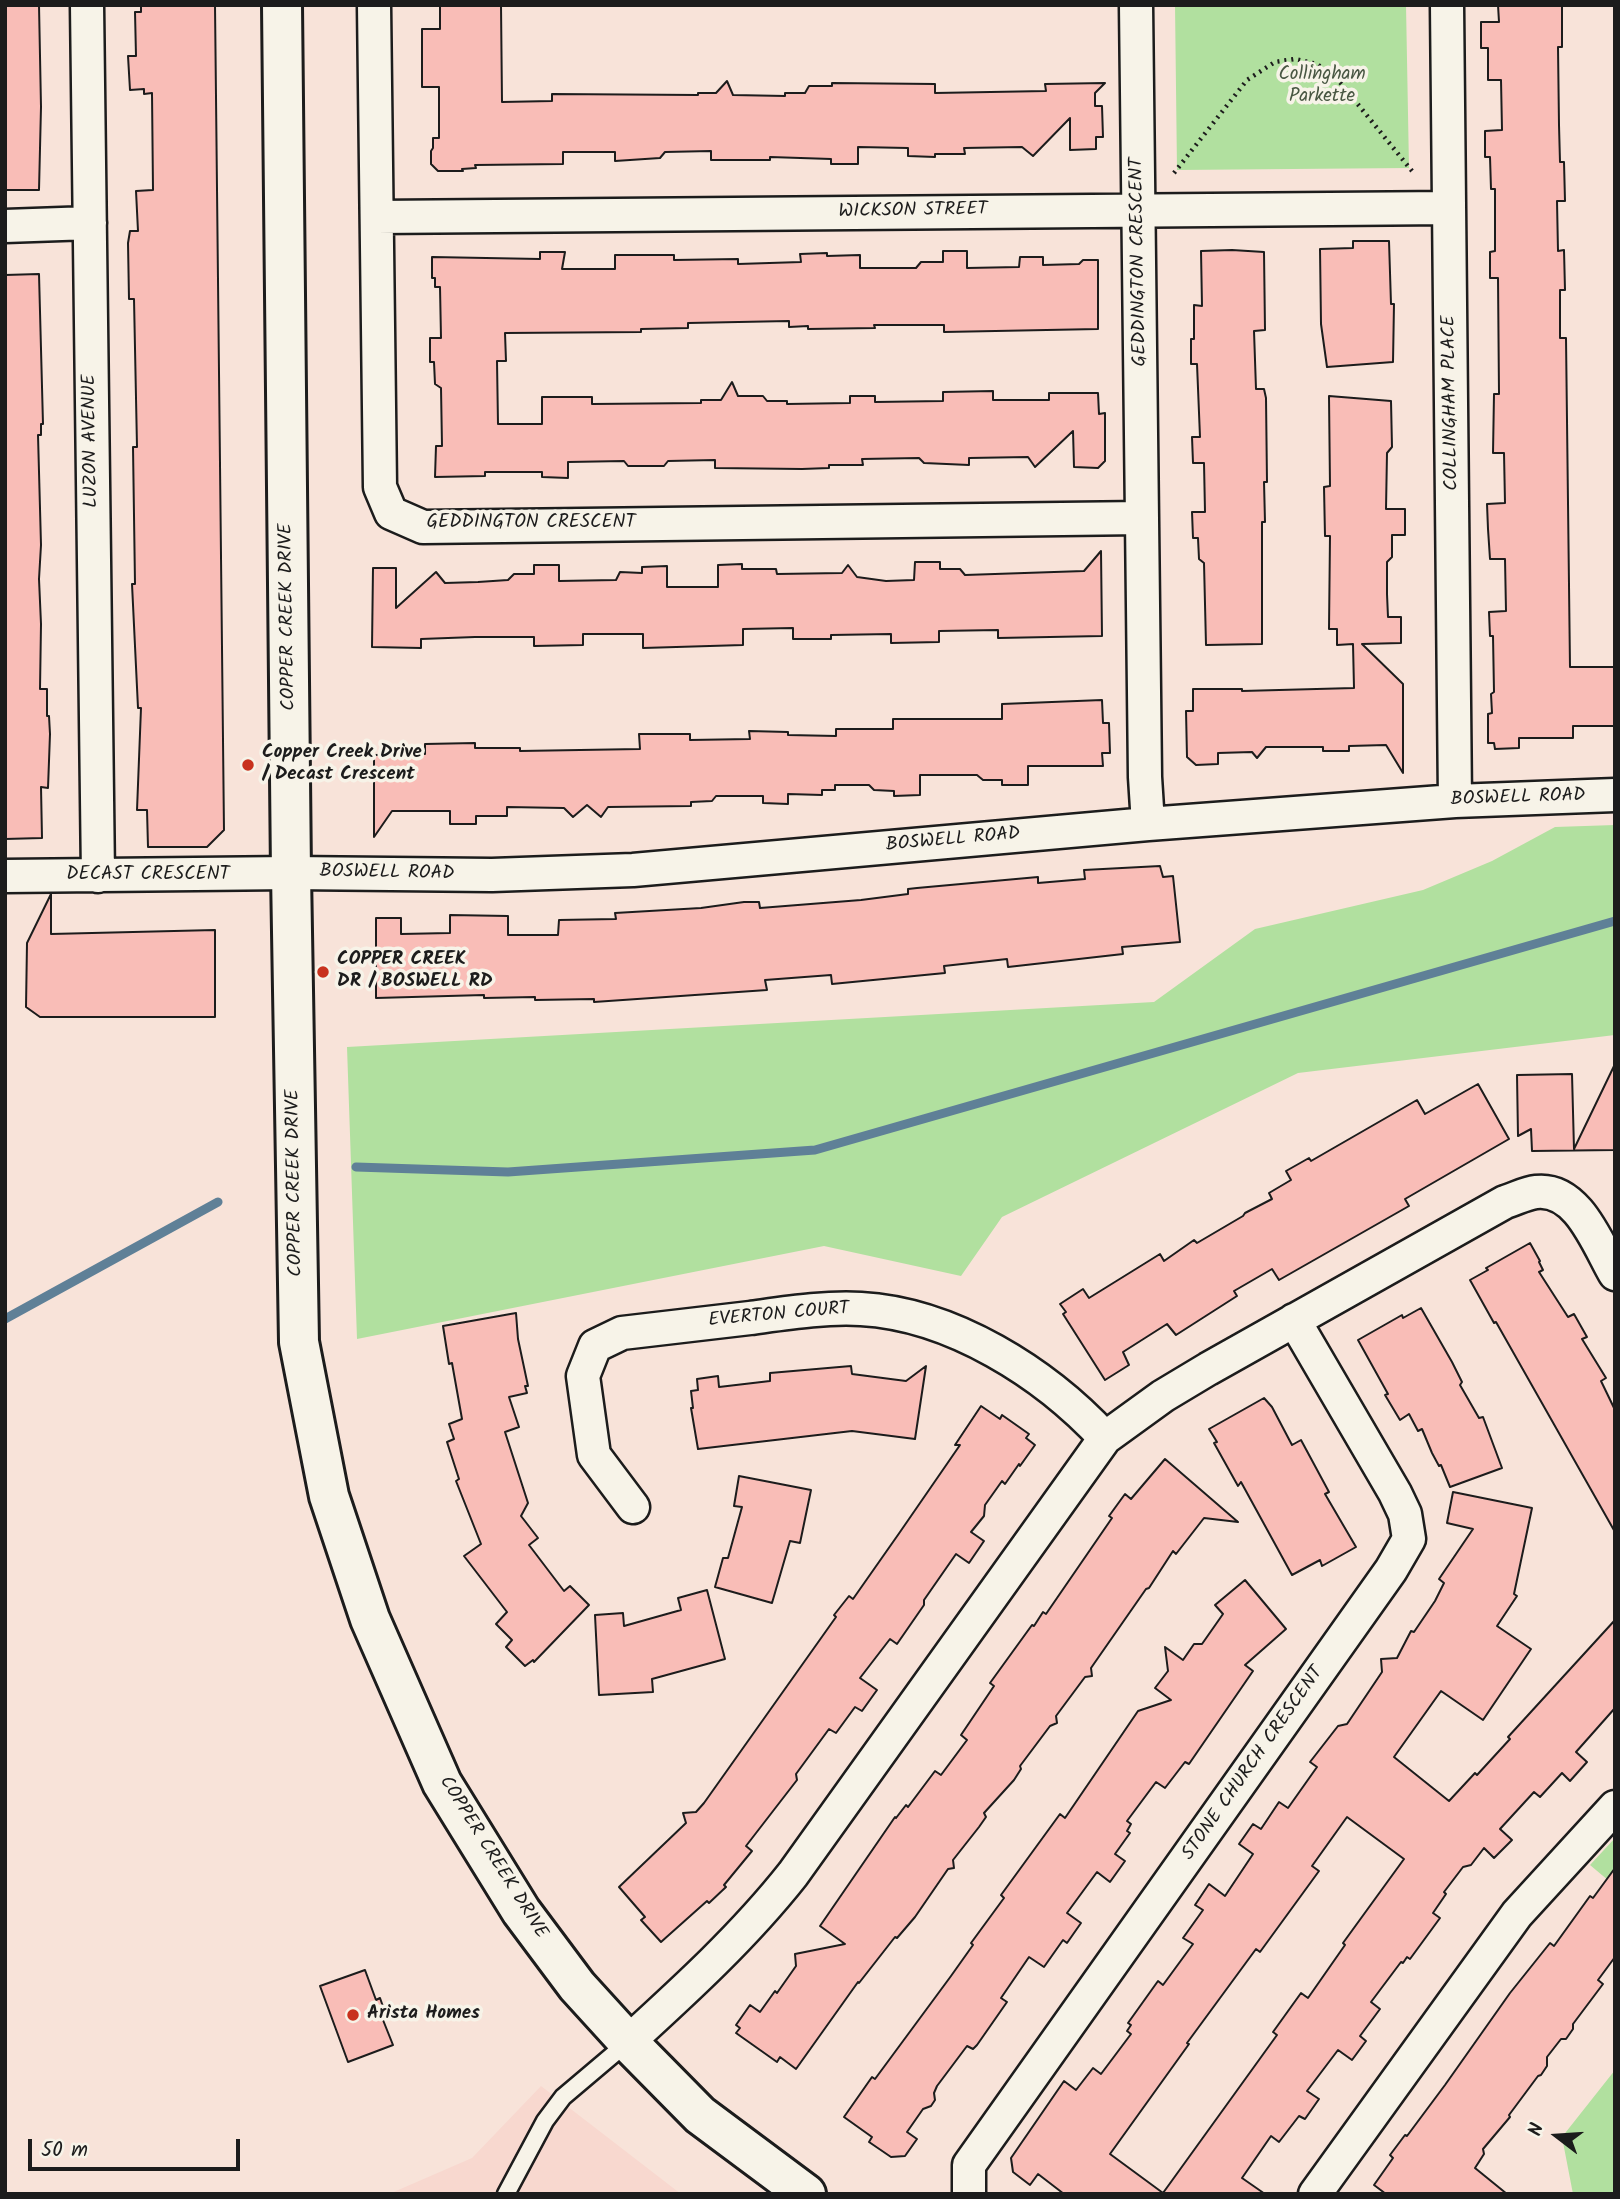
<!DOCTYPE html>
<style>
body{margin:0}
#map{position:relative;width:1620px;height:2199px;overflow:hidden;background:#f8e3d9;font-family:Kalam,sans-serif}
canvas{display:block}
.frame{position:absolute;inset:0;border:7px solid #1c1c1c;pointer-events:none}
.north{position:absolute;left:1522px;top:2101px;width:70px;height:70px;-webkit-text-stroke:5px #f7f3e8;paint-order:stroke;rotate:287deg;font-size:19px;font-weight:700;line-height:28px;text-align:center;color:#1c1c1c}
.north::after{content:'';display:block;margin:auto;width:24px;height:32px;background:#1c1c1c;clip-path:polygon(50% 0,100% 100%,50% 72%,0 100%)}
.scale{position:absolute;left:28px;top:2139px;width:212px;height:32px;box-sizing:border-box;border:4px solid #1c1c1c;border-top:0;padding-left:9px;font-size:21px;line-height:24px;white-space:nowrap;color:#1c1c1c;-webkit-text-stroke:5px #f7f3e8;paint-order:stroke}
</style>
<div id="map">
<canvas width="1620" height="2199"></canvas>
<div class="frame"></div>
<div class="north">N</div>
<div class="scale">50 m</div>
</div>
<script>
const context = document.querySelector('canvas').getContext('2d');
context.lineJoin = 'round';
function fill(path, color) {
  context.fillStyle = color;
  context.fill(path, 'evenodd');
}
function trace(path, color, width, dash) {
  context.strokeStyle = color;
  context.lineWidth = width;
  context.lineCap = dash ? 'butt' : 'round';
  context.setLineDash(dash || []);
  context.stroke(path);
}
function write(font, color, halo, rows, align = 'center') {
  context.font = font + ' Kalam,sans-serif';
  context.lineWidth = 7;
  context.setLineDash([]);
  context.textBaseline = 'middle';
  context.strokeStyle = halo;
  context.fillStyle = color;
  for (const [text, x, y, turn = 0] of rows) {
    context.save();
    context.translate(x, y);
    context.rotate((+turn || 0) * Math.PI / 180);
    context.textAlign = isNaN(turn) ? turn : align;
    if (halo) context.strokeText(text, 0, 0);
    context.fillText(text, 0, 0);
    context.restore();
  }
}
fill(new Path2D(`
 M 541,2086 L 681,2194 L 389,2194 L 472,2158 Z`), '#f8d8cf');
fill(new Path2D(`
 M 1175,5 L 1406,5 L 1409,168 L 1177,170 Z
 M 1615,825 L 1615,1035 L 1298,1073 L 1002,1217 L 961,1276 L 824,1246 L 357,1339 L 347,1047 L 1154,1002 L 1255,929 L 1423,890 L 1492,861 L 1555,827 Z
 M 1615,1838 L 1615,1886 L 1590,1865 Z
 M 1615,2070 L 1615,2194 L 1573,2194 L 1562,2137 Z`), '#b1e09f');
trace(new Path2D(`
 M 356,1167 L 508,1172 L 815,1150 L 1615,921
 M 5,1319 L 218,1202`), '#5f8097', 9);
const building = new Path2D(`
 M 5,5 L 39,5 L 41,107 L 39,190 L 5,190 Z
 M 141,5 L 215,5 L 224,830 L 207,847 L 148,847 L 147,810 L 137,810 L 141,708 L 138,708 L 132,584 L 135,584 L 133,447 L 137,447 L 134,299 L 129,299 L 128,243 L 130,231 L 138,231 L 136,191 L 153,190 L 152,93 L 144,94 L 144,89 L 130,90 L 128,56 L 136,56 L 135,12 L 141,12 Z
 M 440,5 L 501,5 L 502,102 L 552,101 L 552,94 L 698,95 L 698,93 L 716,93 L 727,81 L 733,95 L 785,96 L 785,93 L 805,93 L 809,86 L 832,86 L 832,83 L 935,84 L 935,93 L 1046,91 L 1045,84 L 1105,83 L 1095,93 L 1095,106 L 1102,106 L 1103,137 L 1096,137 L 1096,149 L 1070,150 L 1070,118 L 1033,156 L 1022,147 L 964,148 L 965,154 L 935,154 L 935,157 L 908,156 L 908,148 L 858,147 L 858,164 L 831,164 L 831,159 L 770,157 L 770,160 L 711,160 L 711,151 L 665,152 L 660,158 L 615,161 L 615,152 L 563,152 L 563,164 L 475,165 L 476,168 L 462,169 L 463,171 L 438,171 L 431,164 L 431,151 L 433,148 L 433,138 L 439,138 L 439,87 L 422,87 L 422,29 L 440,29 Z
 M 1498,5 L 1562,5 L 1562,47 L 1558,47 L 1559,125 L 1560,162 L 1564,162 L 1565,201 L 1557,201 L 1558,251 L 1564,250 L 1565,290 L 1560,290 L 1560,338 L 1566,338 L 1570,667 L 1615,667 L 1615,726 L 1573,726 L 1573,738 L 1519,738 L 1519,748 L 1495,749 L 1494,743 L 1488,743 L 1488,714 L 1492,713 L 1491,694 L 1494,692 L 1493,636 L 1490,636 L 1489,612 L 1506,611 L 1505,559 L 1490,559 L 1488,529 L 1487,504 L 1505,503 L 1504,453 L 1493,453 L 1494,394 L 1499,394 L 1498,278 L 1490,278 L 1490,252 L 1495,251 L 1495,189 L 1491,189 L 1490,157 L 1485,157 L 1485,131 L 1502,130 L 1501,80 L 1488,80 L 1488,48 L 1481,48 L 1481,22 L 1499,22 Z
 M 1353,241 L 1389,241 L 1391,304 L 1394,304 L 1393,362 L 1327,367 L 1321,324 L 1320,249 L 1353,248 Z
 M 1232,250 L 1264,252 L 1265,330 L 1254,331 L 1256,389 L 1264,389 L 1266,398 L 1267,482 L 1264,482 L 1265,522 L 1262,522 L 1262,644 L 1206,645 L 1204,563 L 1199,559 L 1198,538 L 1193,538 L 1192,512 L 1205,512 L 1204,463 L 1193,463 L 1192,437 L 1200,437 L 1197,364 L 1191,364 L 1191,339 L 1194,339 L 1194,305 L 1202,306 L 1201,251 Z
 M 943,251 L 967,251 L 967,268 L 1019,267 L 1020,257 L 1043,257 L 1043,265 L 1079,264 L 1083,260 L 1098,260 L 1098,329 L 944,332 L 944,325 L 874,325 L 875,328 L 808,329 L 808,326 L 789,327 L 789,321 L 688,323 L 688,328 L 641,329 L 641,332 L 505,333 L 506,361 L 497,361 L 498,424 L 542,424 L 542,397 L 592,397 L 592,404 L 701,403 L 701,400 L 721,400 L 732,382 L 738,396 L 763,396 L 767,401 L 787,401 L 787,404 L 850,403 L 850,396 L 875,396 L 875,402 L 943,401 L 943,392 L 993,391 L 993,400 L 1049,400 L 1049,393 L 1098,393 L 1099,414 L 1105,413 L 1105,461 L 1098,468 L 1074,467 L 1073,431 L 1035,467 L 1028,457 L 969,458 L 969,465 L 924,463 L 919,458 L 862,459 L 863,465 L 829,465 L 829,468 L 802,469 L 715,468 L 715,460 L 668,461 L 664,466 L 628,466 L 624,461 L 568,462 L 568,478 L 542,477 L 542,472 L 485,472 L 485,476 L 435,477 L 436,446 L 442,446 L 441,388 L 435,384 L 434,362 L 430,362 L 430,338 L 441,338 L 440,287 L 435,287 L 435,278 L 432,278 L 432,257 L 540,259 L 540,252 L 565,252 L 562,269 L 615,269 L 615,255 L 674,255 L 674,260 L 738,259 L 738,264 L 801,262 L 800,254 L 827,253 L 827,256 L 860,255 L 860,268 L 916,268 L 921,262 L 943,262 Z
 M 39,274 L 43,424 L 41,424 L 41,435 L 38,435 L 41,545 L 39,579 L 41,624 L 40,689 L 47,689 L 47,716 L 49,716 L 50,734 L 48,788 L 41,787 L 42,838 L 5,839 L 5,275 Z
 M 1329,396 L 1391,401 L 1392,447 L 1387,453 L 1386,509 L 1405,509 L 1405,535 L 1392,535 L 1392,557 L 1387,562 L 1387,594 L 1388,617 L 1401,617 L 1401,643 L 1362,644 L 1403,684 L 1403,773 L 1386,745 L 1349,746 L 1349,751 L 1323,751 L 1323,747 L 1266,747 L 1257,758 L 1252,752 L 1218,753 L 1218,764 L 1196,765 L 1187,757 L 1186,711 L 1193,711 L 1193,689 L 1242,689 L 1242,691 L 1354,688 L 1353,644 L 1337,645 L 1337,629 L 1329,629 L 1330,536 L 1325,536 L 1324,487 L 1330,486 Z
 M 1101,551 L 1102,636 L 998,638 L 998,630 L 939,631 L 939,642 L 891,643 L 891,634 L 831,635 L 831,639 L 793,639 L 793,628 L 743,629 L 743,645 L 643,648 L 643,634 L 583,634 L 583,645 L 534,646 L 534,637 L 475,637 L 421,639 L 421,648 L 372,647 L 373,568 L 396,568 L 396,608 L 436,572 L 445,583 L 478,582 L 508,580 L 514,574 L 534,574 L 534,565 L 559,565 L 559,581 L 616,580 L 620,572 L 642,573 L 642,567 L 667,566 L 667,587 L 718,587 L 718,565 L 742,564 L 742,569 L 776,569 L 777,574 L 842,573 L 848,565 L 857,577 L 886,581 L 914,580 L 915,562 L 940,562 L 940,569 L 960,569 L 965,575 L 1084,571 Z
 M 1102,700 L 1103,723 L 1109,723 L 1110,753 L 1102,753 L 1103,766 L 1028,766 L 1028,785 L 1002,785 L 1002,780 L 983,780 L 977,775 L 920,775 L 920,795 L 894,796 L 894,791 L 874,790 L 869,785 L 835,785 L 835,790 L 822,790 L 822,795 L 788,794 L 788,804 L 763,803 L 763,796 L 716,796 L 712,801 L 691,802 L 691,806 L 608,807 L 601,817 L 587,805 L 573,817 L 564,808 L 507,807 L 507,816 L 476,816 L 476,824 L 450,824 L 450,811 L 392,811 L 374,837 L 374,755 L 425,754 L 425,744 L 475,743 L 475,748 L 520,748 L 520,751 L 640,749 L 639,734 L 690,734 L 690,740 L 750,739 L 749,731 L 788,732 L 788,735 L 836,736 L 836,729 L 893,729 L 893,719 L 1002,719 L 1002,704 Z
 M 1160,866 L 1163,877 L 1173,876 L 1180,942 L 1122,947 L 1123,954 L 1008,967 L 1007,959 L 944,966 L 945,973 L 832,984 L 831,975 L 765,980 L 767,990 L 594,1002 L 594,999 L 535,1000 L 535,997 L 484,998 L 484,995 L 376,998 L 376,918 L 401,918 L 401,934 L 450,933 L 450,915 L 508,916 L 508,935 L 558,935 L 559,920 L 616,919 L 615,913 L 701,908 L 744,902 L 759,902 L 760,908 L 861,900 L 908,894 L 908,889 L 917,888 L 1038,877 L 1038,883 L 1085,879 L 1084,870 Z
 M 51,894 L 51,934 L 215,930 L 215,1017 L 40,1017 L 26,1007 L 27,943 Z
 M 1615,1064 L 1615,1150 L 1532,1151 L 1531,1129 L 1518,1136 L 1517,1075 L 1572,1074 L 1574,1149 Z
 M 1478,1084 L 1509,1139 L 1405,1199 L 1409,1206 L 1279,1280 L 1272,1269 L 1234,1291 L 1237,1296 L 1176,1335 L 1167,1324 L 1123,1352 L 1129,1365 L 1105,1380 L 1063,1314 L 1066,1312 L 1060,1304 L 1083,1289 L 1089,1298 L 1160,1254 L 1164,1261 L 1194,1240 L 1197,1243 L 1243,1216 L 1245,1213 L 1272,1199 L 1269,1193 L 1291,1180 L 1286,1171 L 1309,1158 L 1311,1161 L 1417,1100 L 1425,1114 Z
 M 1530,1243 L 1540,1261 L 1539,1262 L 1543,1270 L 1539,1272 L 1568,1317 L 1574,1314 L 1587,1337 L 1582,1339 L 1606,1378 L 1601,1381 L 1615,1410 L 1615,1532 L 1496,1322 L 1494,1323 L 1470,1280 L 1488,1270 L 1486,1268 Z
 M 1421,1308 L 1452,1362 L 1462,1382 L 1460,1385 L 1479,1418 L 1483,1417 L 1502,1468 L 1450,1487 L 1441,1465 L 1439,1466 L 1432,1453 L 1422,1429 L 1418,1431 L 1409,1414 L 1400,1420 L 1385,1395 L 1388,1394 L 1358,1340 L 1402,1315 L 1403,1318 Z
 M 516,1313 L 518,1339 L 528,1386 L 525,1386 L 527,1393 L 509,1397 L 519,1427 L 505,1432 L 528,1503 L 521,1516 L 538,1538 L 529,1545 L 564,1591 L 570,1586 L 589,1605 L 534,1662 L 533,1660 L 525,1666 L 506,1647 L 512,1640 L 496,1624 L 507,1612 L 464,1556 L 481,1544 L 456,1481 L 459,1479 L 447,1442 L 454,1439 L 449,1424 L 462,1419 L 452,1363 L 449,1364 L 443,1326 Z
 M 851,1366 L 852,1374 L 906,1381 L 926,1366 L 915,1439 L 852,1431 L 698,1449 L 691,1408 L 693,1408 L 691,1391 L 698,1390 L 697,1379 L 718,1376 L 719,1387 L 770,1381 L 770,1373 Z
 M 1264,1398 L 1272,1407 L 1292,1445 L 1301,1440 L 1329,1492 L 1325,1494 L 1356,1547 L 1322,1566 L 1320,1560 L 1292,1575 L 1241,1482 L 1238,1486 L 1214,1443 L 1217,1442 L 1209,1429 Z
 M 981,1406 L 1000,1419 L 1002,1415 L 1029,1434 L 1026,1438 L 1035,1445 L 1020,1466 L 1019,1464 L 1005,1484 L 1002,1481 L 985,1505 L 984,1516 L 971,1532 L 984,1541 L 969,1563 L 956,1554 L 924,1600 L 924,1605 L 897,1644 L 890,1639 L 860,1678 L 877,1690 L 862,1711 L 855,1707 L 836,1733 L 829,1729 L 796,1774 L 797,1780 L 746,1846 L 752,1851 L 724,1885 L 726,1887 L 709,1903 L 707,1901 L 661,1942 L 641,1920 L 645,1917 L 619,1887 L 686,1823 L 683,1813 L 696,1812 L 704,1803 L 836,1617 L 834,1615 L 849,1596 L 853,1599 L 900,1532 L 960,1445 L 955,1445 Z
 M 1165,1459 L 1238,1522 L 1204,1518 L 1176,1554 L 1173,1551 L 1149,1588 L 1146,1589 L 1091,1668 L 1092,1676 L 1085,1677 L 1056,1716 L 1057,1723 L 1050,1726 L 1020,1766 L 1021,1769 L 1014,1780 L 984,1813 L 986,1817 L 979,1827 L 953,1860 L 954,1868 L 948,1869 L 915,1917 L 897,1938 L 895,1937 L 859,1983 L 858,1982 L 796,2069 L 780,2057 L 777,2062 L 736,2033 L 740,2028 L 736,2025 L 750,2005 L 760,2012 L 775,1991 L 777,1993 L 796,1966 L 795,1954 L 845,1944 L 820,1926 L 895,1817 L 896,1818 L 906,1805 L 908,1807 L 935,1771 L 941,1775 L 967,1740 L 961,1735 L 994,1686 L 990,1683 L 1032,1625 L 1034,1626 L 1043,1612 L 1046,1614 L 1112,1518 L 1109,1516 L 1125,1494 L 1131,1499 Z
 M 739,1476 L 811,1490 L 800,1543 L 790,1541 L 772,1603 L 715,1587 L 723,1558 L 728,1558 L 742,1507 L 734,1506 Z
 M 1453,1492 L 1532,1508 L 1514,1594 L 1517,1596 L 1497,1626 L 1531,1649 L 1483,1720 L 1441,1691 L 1394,1757 L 1449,1801 L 1475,1773 L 1477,1775 L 1510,1739 L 1508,1737 L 1615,1620 L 1615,1708 L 1576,1752 L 1587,1762 L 1570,1781 L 1562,1773 L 1540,1797 L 1534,1792 L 1500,1829 L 1512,1840 L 1494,1858 L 1484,1848 L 1471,1865 L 1463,1867 L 1444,1892 L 1446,1894 L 1433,1913 L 1440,1918 L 1410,1959 L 1407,1957 L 1403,1963 L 1401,1962 L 1371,2002 L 1380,2009 L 1360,2036 L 1366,2041 L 1352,2060 L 1338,2050 L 1307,2091 L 1319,2099 L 1305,2119 L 1299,2116 L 1279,2142 L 1271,2136 L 1242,2178 L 1265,2194 L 1064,2194 L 1038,2174 L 1030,2185 L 1013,2172 L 1011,2158 L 1064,2081 L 1076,2090 L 1093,2068 L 1101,2074 L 1131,2034 L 1127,2031 L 1131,2025 L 1128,2023 L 1158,1981 L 1163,1985 L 1193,1944 L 1183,1938 L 1203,1910 L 1195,1905 L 1209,1884 L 1225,1896 L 1253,1854 L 1239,1844 L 1253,1824 L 1261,1829 L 1279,1802 L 1288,1808 L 1317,1767 L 1310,1762 L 1338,1726 L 1347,1724 L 1382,1672 L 1381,1659 L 1397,1658 L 1411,1631 L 1414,1632 L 1435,1601 L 1444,1583 L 1439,1579 L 1473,1529 L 1447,1523 ZM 1347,1817 L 1404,1859 L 1343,1943 L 1345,1945 L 1308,1998 L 1301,1993 L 1273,2032 L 1277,2035 L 1163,2193 L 1110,2154 L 1189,2044 L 1187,2043 L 1256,1949 L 1260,1952 L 1319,1871 L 1312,1866 Z
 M 1245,1580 L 1286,1629 L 1245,1665 L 1253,1671 L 1189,1764 L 1185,1762 L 1165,1788 L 1156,1782 L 1127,1821 L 1131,1824 L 1127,1831 L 1130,1833 L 1115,1854 L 1125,1861 L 1110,1882 L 1097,1872 L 1067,1913 L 1081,1923 L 1067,1943 L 1063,1940 L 1044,1967 L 1029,1957 L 1001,1998 L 1007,2002 L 977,2045 L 973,2049 L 967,2046 L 937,2086 L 934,2093 L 935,2100 L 931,2106 L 923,2109 L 907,2132 L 917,2139 L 905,2156 L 891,2157 L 869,2142 L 872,2137 L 844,2117 L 872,2077 L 875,2079 L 951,1976 L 973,1945 L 971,1943 L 1004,1898 L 1001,1895 L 1060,1814 L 1065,1818 L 1138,1711 L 1171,1700 L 1155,1688 L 1168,1671 L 1165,1647 L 1183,1660 L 1194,1644 L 1202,1644 L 1223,1614 L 1215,1605 Z
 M 707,1590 L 725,1659 L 652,1679 L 653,1692 L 599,1695 L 595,1615 L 623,1613 L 624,1626 L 681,1610 L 678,1598 Z
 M 1615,1868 L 1615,1957 L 1598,1980 L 1603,1984 L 1573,2024 L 1573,2029 L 1566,2039 L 1561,2039 L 1547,2057 L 1547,2066 L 1541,2075 L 1538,2076 L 1509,2115 L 1510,2117 L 1483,2149 L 1484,2154 L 1475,2168 L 1507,2194 L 1386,2194 L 1374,2185 L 1393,2158 L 1390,2155 L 1405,2135 L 1407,2136 L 1445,2085 L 1510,1993 L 1550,1943 L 1554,1946 L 1590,1896 L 1593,1898 Z
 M 365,1970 L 376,2000 L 380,1998 L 387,2018 L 383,2020 L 393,2045 L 348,2062 L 320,1986 Z`);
fill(building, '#f9bdb7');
trace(building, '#1c1c1c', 2);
const lane = new Path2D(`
 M 506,2194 L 545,2121 L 563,2097 L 628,2042`);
const street = new Path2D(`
 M 87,5 L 98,876
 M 374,5 L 380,487 L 391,513 L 423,527 L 1142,518
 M 1136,5 L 1145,777 L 1148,824
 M 1447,5 L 1455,801
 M 377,217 L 1449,208
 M 5,226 L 90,223
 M 5,876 L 291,873 L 492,875 L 633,870 L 1148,824 L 1455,801 L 1615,795
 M 633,1507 L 594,1455 L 583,1376 L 595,1346 L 622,1333 C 665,1328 707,1323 750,1318 C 787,1313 824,1307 861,1309 C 952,1314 1045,1373 1105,1438
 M 628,2042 C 686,1989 744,1936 793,1874 L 1105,1438 L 1163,1396 L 1208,1369 L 1505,1202 C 1515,1199 1526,1193 1536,1192 C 1578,1187 1598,1245 1615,1274
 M 969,2194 L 969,2165 L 1391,1570 L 1409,1539 L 1405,1514 L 1395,1493 L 1294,1320
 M 1315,2194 L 1517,1914 L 1615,1807`);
const secondary = new Path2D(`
 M 282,5 L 291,873 L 299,1342 L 329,1496 L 370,1619 L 442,1783 L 521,1911 L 577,1986 L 628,2042 L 700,2115 L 806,2194`);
trace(lane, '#1c1c1c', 21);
trace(street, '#1c1c1c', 37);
trace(secondary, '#1c1c1c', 44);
trace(new Path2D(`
 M 1174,173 L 1247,80 L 1275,62 L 1295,59 L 1317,64 L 1339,81 L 1412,171`), '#1c1c1c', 4.5, [2, 5]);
trace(lane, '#f7f3e8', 16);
trace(street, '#f7f3e8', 32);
trace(secondary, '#f7f3e8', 38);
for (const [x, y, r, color] of [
 [248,765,7,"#c8321e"],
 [323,972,7,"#c8321e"],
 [353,2015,7,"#c8321e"]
]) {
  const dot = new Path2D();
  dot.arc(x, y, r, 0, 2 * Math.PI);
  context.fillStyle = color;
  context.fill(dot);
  trace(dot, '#f7f3e8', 2.5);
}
write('19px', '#495743', '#f7f3e8', [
 ["Collingham",1322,76],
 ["Parkette",1322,98]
]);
write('19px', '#1c1c1c', '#f7f3e8', [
 ["WICKSON STREET",913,212,-1],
 ["GEDDINGTON CRESCENT",1140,262,-91],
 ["COLLINGHAM PLACE",1452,403,-91],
 ["LUZON AVENUE",92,441,-91],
 ["GEDDINGTON CRESCENT",531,524],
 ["COPPER CREEK DRIVE",289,617,-91],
 ["BOSWELL ROAD",1518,799,-2],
 ["BOSWELL ROAD",953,841,-5],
 ["BOSWELL ROAD",387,874,1],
 ["DECAST CRESCENT",148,876],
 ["COPPER CREEK DRIVE",296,1183,-91],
 ["EVERTON COURT",779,1316,-5],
 ["STONE CHURCH CRESCENT",1254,1764,-55],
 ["COPPER CREEK DRIVE",492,1858,58]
]);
write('bold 19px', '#1c1c1c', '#f7f3e8', [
 ["Copper Creek Drive",262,754],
 ["/ Decast Crescent",262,776],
 ["COPPER CREEK",337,961],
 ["DR / BOSWELL RD",337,983],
 ["Arista Homes",367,2015]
], 'left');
</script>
